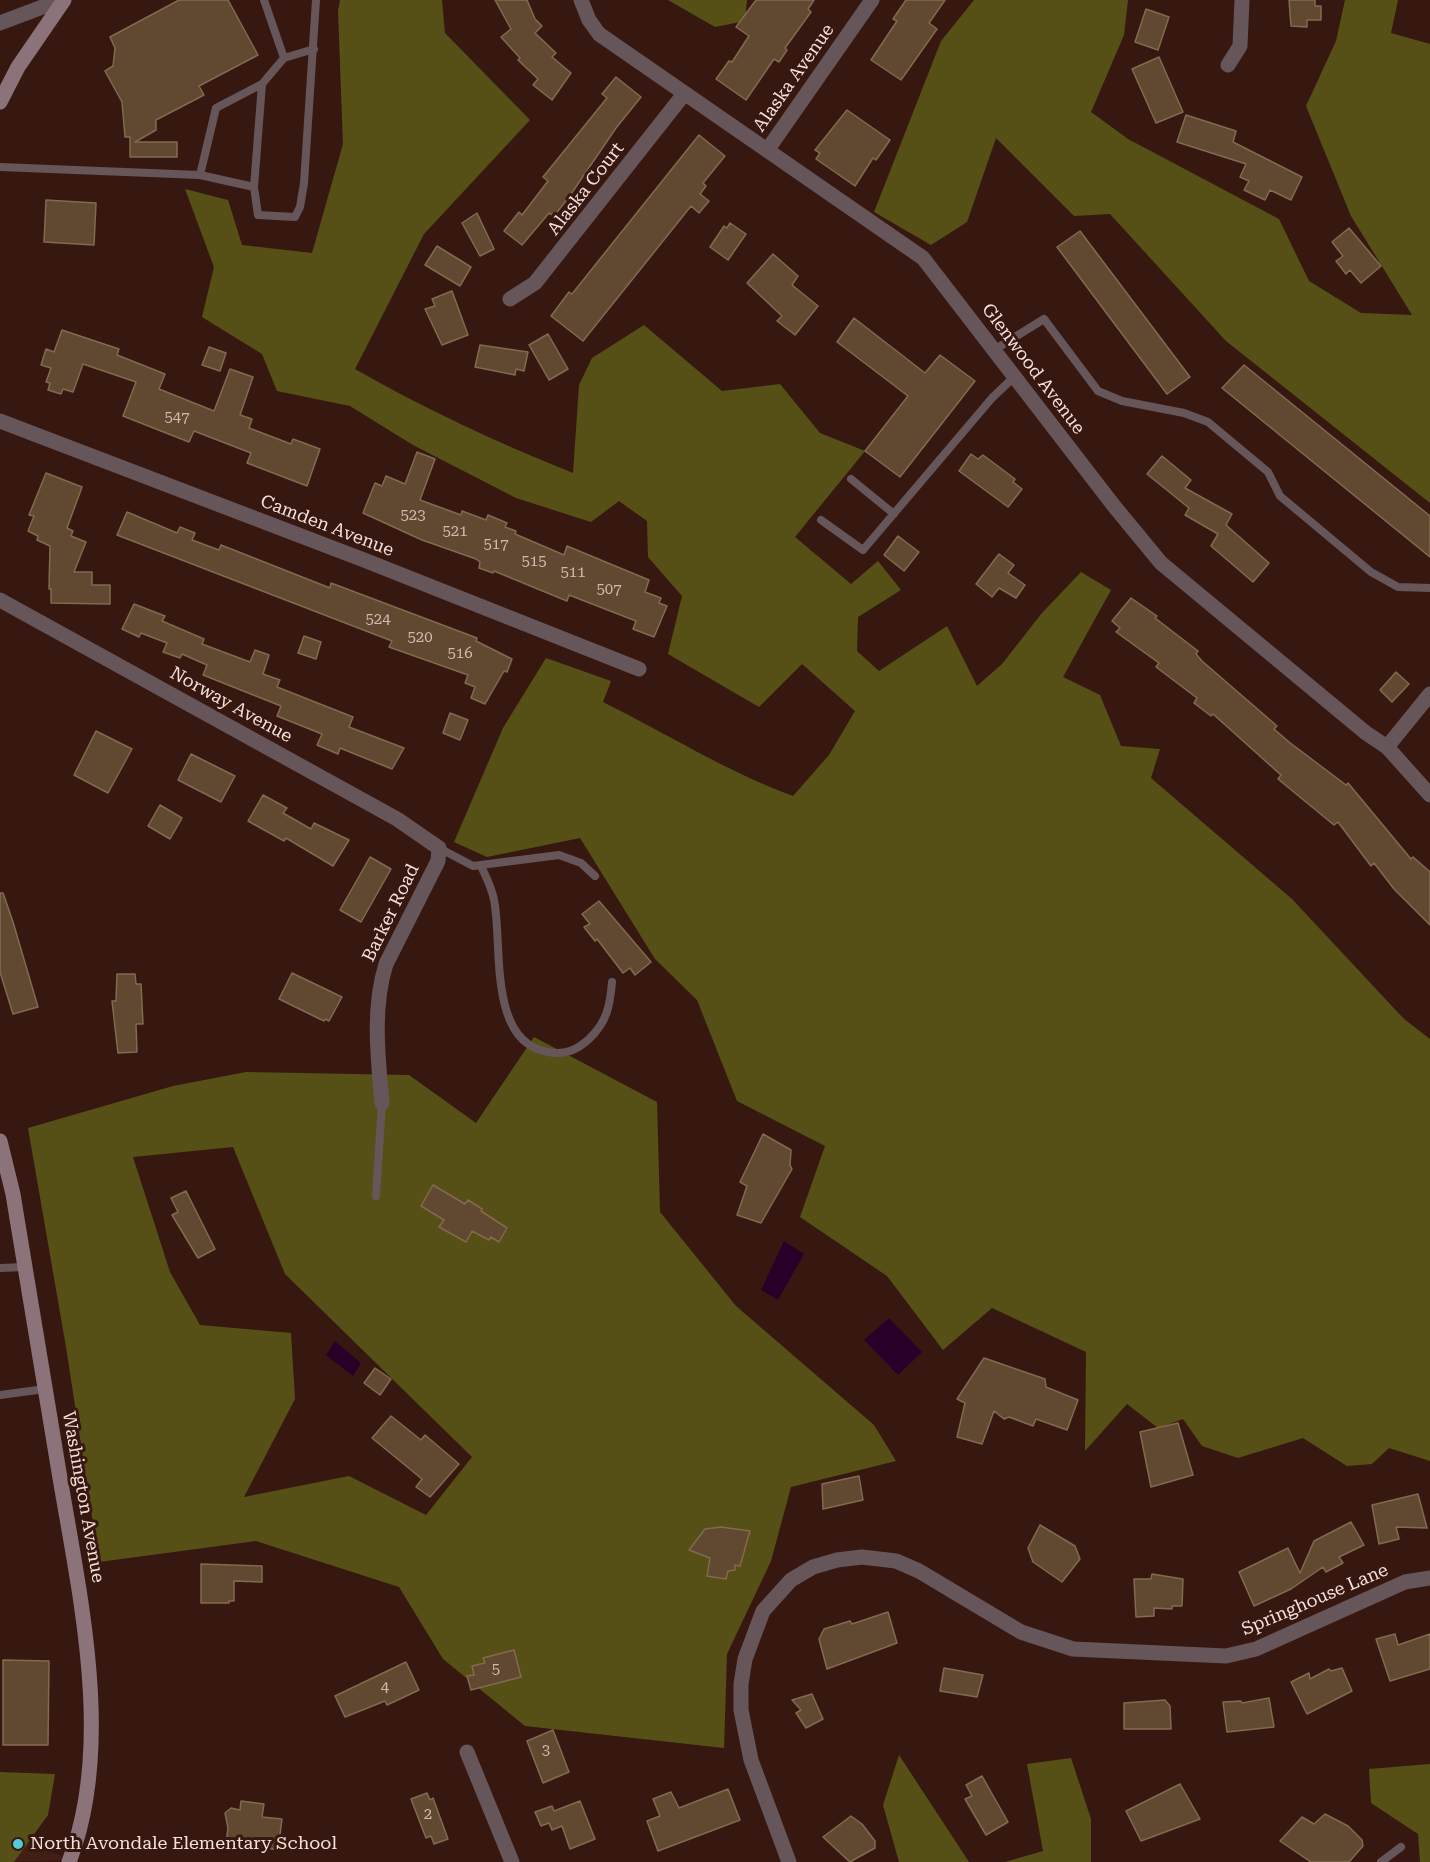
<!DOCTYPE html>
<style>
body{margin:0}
canvas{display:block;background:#361811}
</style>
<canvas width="1430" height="1862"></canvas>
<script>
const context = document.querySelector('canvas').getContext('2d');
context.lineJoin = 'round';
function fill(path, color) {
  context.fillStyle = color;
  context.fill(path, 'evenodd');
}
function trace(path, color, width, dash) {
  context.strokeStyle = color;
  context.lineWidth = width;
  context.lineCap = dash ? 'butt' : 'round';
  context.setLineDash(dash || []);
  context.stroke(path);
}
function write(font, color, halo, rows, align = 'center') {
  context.font = font + ' "Roboto Serif",serif';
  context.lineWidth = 6;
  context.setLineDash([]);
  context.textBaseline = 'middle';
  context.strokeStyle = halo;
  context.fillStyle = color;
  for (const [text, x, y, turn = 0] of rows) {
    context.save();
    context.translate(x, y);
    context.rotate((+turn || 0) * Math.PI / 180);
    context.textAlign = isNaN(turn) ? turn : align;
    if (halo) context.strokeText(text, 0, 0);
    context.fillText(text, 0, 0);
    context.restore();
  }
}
fill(new Path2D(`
 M 0,1829 L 70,1860 L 0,1862 Z`), '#431e15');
fill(new Path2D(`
 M 340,0 L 442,0 L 445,33 L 530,120 L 424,234 L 355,369 C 425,409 498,443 573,473 L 579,385 L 592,358 L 644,325 L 722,391 L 780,384 L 820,433 L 865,451 L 795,537 L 851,584 L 878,561 L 901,590 L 858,617 L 857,651 L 879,671 L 947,626 L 977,686 L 1002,664 L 1042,613 L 1081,572 L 1111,590 L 1063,677 L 1100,695 L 1121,746 L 1160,749 L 1151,778 L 1292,899 L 1404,1019 L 1430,1039 L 1430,1461 L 1389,1448 L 1372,1464 L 1347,1466 L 1303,1438 L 1238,1458 L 1202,1446 L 1183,1419 L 1158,1428 L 1127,1404 L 1085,1451 L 1086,1352 L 992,1308 L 943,1350 L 887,1276 L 800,1217 L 825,1146 L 737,1101 L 697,1000 L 655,959 L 580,838 L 487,857 L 454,842 L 503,728 L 546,658 L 611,681 L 603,702 C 666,733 727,772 793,796 L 829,755 L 855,711 L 802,664 L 759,707 L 668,654 L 682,596 L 648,557 L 647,521 L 619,501 L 591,522 L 516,498 L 413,445 L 350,406 L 277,391 L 262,354 L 202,317 L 214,267 L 185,189 L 228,200 L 242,245 L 312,253 L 343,144 L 338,11 Z
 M 668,0 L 747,0 L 745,21 L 715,27 Z
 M 974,0 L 1128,0 L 1124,35 L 1091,112 L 1128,139 L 1279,219 L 1309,281 L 1361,313 L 1412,315 L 1351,216 L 1306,106 L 1336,41 L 1345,0 L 1398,0 L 1391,33 L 1430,44 L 1430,503 L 1226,341 L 1110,214 L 1074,216 L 996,138 L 967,222 L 931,245 L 874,212 L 941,41 Z
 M 534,1037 L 657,1102 L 660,1212 L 736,1306 L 874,1425 L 896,1461 L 791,1487 L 771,1561 L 727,1654 L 724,1748 L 525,1726 L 443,1659 L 399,1587 L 256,1541 L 99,1562 L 66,1347 L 28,1128 L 173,1086 L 246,1072 L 409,1075 L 476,1123 ZM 233,1147 L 285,1274 L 472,1457 L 426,1515 L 349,1476 L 244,1497 L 295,1399 L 291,1333 L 200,1325 L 170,1272 L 133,1157 Z
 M 899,1755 L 969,1862 L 899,1862 L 883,1805 Z
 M 1071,1758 L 1091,1819 L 1091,1862 L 1005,1862 L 1043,1851 L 1027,1764 Z
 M 1430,1764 L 1430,1862 L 1420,1862 L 1418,1834 L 1371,1803 L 1369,1769 Z
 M 0,1772 L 55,1774 L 48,1815 L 14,1862 L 0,1862 Z`), '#565016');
fill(new Path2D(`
 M 784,1241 L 804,1254 L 778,1300 L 761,1290 Z
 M 889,1318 L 922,1352 L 898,1375 L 864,1340 Z
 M 335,1341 L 361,1363 L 353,1376 L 326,1355 Z`), '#270029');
const building = new Path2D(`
 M 179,0 L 228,0 L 258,55 L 199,86 L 204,95 L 156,120 L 156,130 L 135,142 L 177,142 L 177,157 L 130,157 L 130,137 L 125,137 L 122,102 L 105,71 L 113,66 L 115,48 L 110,37 Z
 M 495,0 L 527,0 L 535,19 L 542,26 L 535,33 L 556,53 L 552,57 L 571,73 L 552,100 L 533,85 L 538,79 L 518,60 L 520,58 L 501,37 L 511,29 Z
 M 756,0 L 814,0 L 808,9 L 811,12 L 785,48 L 787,50 L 779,62 L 774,59 L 746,100 L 716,79 L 729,61 L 732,62 L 749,36 L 736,27 Z
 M 906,0 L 945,0 L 929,23 L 937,29 L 901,80 L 871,60 L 897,21 L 893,19 Z
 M 1289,0 L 1315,0 L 1315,6 L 1321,6 L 1321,20 L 1307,20 L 1307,27 L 1291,26 Z
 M 1146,9 L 1169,17 L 1158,50 L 1135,42 Z
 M 1159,57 L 1183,112 L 1156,123 L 1132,69 Z
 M 616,77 L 641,97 L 616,128 L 569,197 L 554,216 L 549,213 L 544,219 L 522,245 L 504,231 L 519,212 L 522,215 L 548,181 L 543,177 L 607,98 L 602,94 Z
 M 847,110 L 890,140 L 876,160 L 873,158 L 855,186 L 816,159 L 820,153 L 815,150 Z
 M 1186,115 L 1236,131 L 1233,142 L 1302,177 L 1291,200 L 1270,190 L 1265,200 L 1244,190 L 1249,181 L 1240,177 L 1246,164 L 1177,142 Z
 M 699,135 L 725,156 L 703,183 L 706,186 L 700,194 L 709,201 L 699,213 L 691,206 L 583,341 L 551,316 L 569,292 L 572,294 Z
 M 46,200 L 96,203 L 94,245 L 44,242 Z
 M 477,213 L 494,249 L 480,256 L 462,223 Z
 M 730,223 L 746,234 L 728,260 L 710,247 L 724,226 L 727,228 Z
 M 1349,228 L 1381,266 L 1361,283 L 1350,270 L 1346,274 L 1336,261 L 1343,256 L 1332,242 Z
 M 1080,231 L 1190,377 L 1167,394 L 1057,247 Z
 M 437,246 L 471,267 L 460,286 L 425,265 Z
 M 773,254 L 798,276 L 792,285 L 818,306 L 795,335 L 777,321 L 782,316 L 747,283 Z
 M 452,291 L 468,335 L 442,345 L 425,309 L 435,306 L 432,299 Z
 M 854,318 L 925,373 L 940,355 L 975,381 L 900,477 L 865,451 L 908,396 L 837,342 Z
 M 62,330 L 119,349 L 117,355 L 165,374 L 159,389 L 214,411 L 230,369 L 253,377 L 240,415 L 252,419 L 249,428 L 291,444 L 293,439 L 320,449 L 307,486 L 247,463 L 251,453 L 194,431 L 189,442 L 123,416 L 136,382 L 83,364 L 73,392 L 63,389 L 61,394 L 48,390 L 50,383 L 46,382 L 51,368 L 41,365 L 46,349 L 54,352 Z
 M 548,334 L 568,369 L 549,380 L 529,345 Z
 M 480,345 L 528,352 L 524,371 L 516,369 L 515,375 L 475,367 Z
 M 209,347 L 226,353 L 220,371 L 202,365 Z
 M 1244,365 L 1430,516 L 1430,557 L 1222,388 Z
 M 417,452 L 435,459 L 420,500 L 461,515 L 462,511 L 486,520 L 488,515 L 507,523 L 505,527 L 516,531 L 515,534 L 564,555 L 567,546 L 649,580 L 645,592 L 661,598 L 659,603 L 667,606 L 654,637 L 633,629 L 636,621 L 569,595 L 567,601 L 494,571 L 493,573 L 479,568 L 480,562 L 476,559 L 422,540 L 363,513 L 375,483 L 382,486 L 386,476 L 405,484 Z
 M 971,454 L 978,459 L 983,455 L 1015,479 L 1013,482 L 1022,489 L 1008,507 L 959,471 Z
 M 1162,456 L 1191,480 L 1185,488 L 1232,514 L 1226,525 L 1269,563 L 1253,582 L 1211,546 L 1218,534 L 1185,515 L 1189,508 L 1147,474 Z
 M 46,473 L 82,487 L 67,528 L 73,531 L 71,536 L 86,542 L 74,572 L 92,572 L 92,585 L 110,585 L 110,604 L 51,603 L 51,589 L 49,589 L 50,546 L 37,540 L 38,536 L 28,531 L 34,516 L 29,515 Z
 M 127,512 L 177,533 L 180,527 L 195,533 L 192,540 L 219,550 L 221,545 L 330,588 L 331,583 L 477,638 L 476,641 L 512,659 L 507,672 L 504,671 L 485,704 L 471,698 L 475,687 L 465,683 L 468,675 L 389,647 L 392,641 L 117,535 Z
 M 898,536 L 919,552 L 904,571 L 884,555 Z
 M 999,554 L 1014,565 L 1008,573 L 1025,585 L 1016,598 L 999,588 L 992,597 L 976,584 Z
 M 1131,598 L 1157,616 L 1155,618 L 1198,651 L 1196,654 L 1202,661 L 1277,726 L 1274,729 L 1289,742 L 1346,785 L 1348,783 L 1411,859 L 1413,857 L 1430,872 L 1430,925 L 1394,889 L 1374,863 L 1371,866 L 1338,822 L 1334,825 L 1278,779 L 1281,775 L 1213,714 L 1211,716 L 1194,703 L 1197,698 L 1156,667 L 1159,663 L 1116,632 L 1120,628 L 1112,621 Z
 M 134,604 L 165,616 L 162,621 L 204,639 L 202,644 L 250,662 L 255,650 L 269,655 L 263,674 L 280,680 L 277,687 L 353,717 L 349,727 L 404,748 L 392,769 L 340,748 L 338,754 L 317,745 L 322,734 L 277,716 L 281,706 L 203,675 L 207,665 L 182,654 L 180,658 L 163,652 L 167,643 L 141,633 L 139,637 L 122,629 Z
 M 304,636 L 321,642 L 316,659 L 298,653 Z
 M 1396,672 L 1409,684 L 1392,702 L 1380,690 Z
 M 450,713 L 468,720 L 460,740 L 443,733 Z
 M 96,731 L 132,749 L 108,793 L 74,775 Z
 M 191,754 L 235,776 L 221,802 L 178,780 Z
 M 263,795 L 287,808 L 283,813 L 311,829 L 314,823 L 349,840 L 333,866 L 286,838 L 284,841 L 248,821 Z
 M 160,805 L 182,818 L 170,839 L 148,826 Z
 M 370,857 L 391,869 L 361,922 L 340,910 Z
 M 0,893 L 3,893 L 13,922 L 38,1007 L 13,1014 L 0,972 Z
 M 599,901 L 651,962 L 635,975 L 630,968 L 623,973 L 597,939 L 595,941 L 584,927 L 590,924 L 582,914 Z
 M 292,973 L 342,997 L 329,1021 L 325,1019 L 324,1021 L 279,999 Z
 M 117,974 L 135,974 L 136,984 L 141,984 L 143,1024 L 136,1024 L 137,1052 L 118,1053 L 112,1001 L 116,1001 Z
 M 763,1134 L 791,1150 L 790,1165 L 792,1169 L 761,1223 L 737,1215 L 747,1186 L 740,1182 Z
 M 433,1185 L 465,1204 L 468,1200 L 482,1209 L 481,1211 L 507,1228 L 499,1242 L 491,1237 L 489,1240 L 472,1231 L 466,1242 L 439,1227 L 444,1220 L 421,1206 Z
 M 186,1191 L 215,1249 L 198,1258 L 172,1215 L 178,1212 L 171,1198 Z
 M 984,1358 L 1045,1379 L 1046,1387 L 1078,1400 L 1067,1430 L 1036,1419 L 1033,1426 L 1009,1417 L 1004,1419 L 994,1411 L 982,1444 L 957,1437 L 965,1403 L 957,1399 Z
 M 375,1368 L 391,1379 L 380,1395 L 364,1383 Z
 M 391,1416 L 421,1440 L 425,1435 L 459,1464 L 430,1497 L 416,1487 L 422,1479 L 372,1438 Z
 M 1178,1423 L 1193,1475 L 1151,1487 L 1140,1432 Z
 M 859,1476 L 863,1500 L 823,1509 L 822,1484 Z
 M 1418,1494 L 1427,1528 L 1396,1527 L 1399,1539 L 1379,1544 L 1372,1505 Z
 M 1351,1522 L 1364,1545 L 1339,1557 L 1343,1563 L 1326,1572 L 1323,1567 L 1291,1589 L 1254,1606 L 1239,1572 L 1288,1548 L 1300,1573 L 1314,1541 Z
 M 1040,1525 L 1075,1546 L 1080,1559 L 1062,1582 L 1033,1562 L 1028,1548 Z
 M 721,1527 L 750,1531 L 740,1566 L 735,1565 L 735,1570 L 728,1571 L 726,1579 L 707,1576 L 710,1558 L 689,1550 L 705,1529 Z
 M 201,1564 L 262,1566 L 262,1582 L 234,1581 L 234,1601 L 229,1601 L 229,1603 L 201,1603 Z
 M 1152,1574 L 1183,1579 L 1182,1606 L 1172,1606 L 1172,1609 L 1154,1608 L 1154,1616 L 1136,1617 L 1134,1579 L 1151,1579 Z
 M 888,1612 L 897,1643 L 827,1669 L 819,1639 L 824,1629 L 850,1621 L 852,1624 Z
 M 1395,1634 L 1398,1645 L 1430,1634 L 1430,1669 L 1390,1681 L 1376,1639 Z
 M 514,1650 L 521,1677 L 471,1690 L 467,1676 L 474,1675 L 472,1666 L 485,1663 L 483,1658 Z
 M 3,1660 L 49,1661 L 48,1745 L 3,1745 Z
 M 406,1662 L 419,1690 L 387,1705 L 385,1701 L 345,1717 L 335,1696 Z
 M 944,1668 L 983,1675 L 977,1697 L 940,1691 Z
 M 1342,1668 L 1352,1691 L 1307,1714 L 1291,1682 L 1309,1673 L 1310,1679 L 1329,1669 L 1331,1671 Z
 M 812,1694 L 823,1719 L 806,1728 L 796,1713 L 801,1710 L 792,1700 Z
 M 1269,1698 L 1274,1727 L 1227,1732 L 1223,1702 L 1241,1701 L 1242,1703 Z
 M 1165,1700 L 1170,1706 L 1171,1729 L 1124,1729 L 1124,1703 Z
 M 553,1730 L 569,1772 L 543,1783 L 527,1741 Z
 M 982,1776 L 1008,1822 L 986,1835 L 965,1799 L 972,1796 L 966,1785 Z
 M 1180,1784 L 1200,1819 L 1141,1841 L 1126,1811 Z
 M 728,1789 L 740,1820 L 658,1851 L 647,1821 L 660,1816 L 653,1799 L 671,1792 L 679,1808 Z
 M 427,1793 L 430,1800 L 433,1798 L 448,1839 L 434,1844 L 431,1836 L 426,1838 L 411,1799 Z
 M 241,1801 L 264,1804 L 262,1817 L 282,1819 L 278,1850 L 254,1846 L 253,1849 L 244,1850 L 228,1847 L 229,1843 L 226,1843 L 228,1828 L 225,1813 L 231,1808 L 240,1810 Z
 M 580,1801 L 595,1839 L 570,1849 L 562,1826 L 552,1830 L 549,1823 L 541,1826 L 535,1812 L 552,1806 L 554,1811 Z
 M 1325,1814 L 1348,1826 L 1362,1840 L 1363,1846 L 1349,1862 L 1311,1862 L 1280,1841 L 1302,1817 L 1314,1824 Z
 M 851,1816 L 862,1824 L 875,1841 L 875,1848 L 850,1862 L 823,1837 Z`);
fill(building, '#604930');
trace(building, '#826a4f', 1.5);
trace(new Path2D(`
 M 264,0 L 284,58
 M 0,167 L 200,175 L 254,187 L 258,215 L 295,217 L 300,207 L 304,183 L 316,0
 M 200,175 L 216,108 L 262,84 L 284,58 L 314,49
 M 254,187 L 262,84
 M 994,350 L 1044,319 L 1098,391 L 1122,401 L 1184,413 L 1208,422 L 1268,472 L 1280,496 L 1371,572 L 1398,587 L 1430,588
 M 851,479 L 894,514
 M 821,520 L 863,550 L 992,398 L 1014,377
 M 439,848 L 473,866 L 559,855 L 581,863 L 595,876
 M 481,866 C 486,877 492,888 494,900 C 503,943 487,1042 548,1052 C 564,1055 576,1051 589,1039 C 607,1022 610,1006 612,982
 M 376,1196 L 382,1103
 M 0,1268 L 25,1267
 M 0,1395 L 45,1389
 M 1381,1862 L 1401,1847`), '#66565a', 8);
trace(new Path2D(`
 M 581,0 L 589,20 L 599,34 L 923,258 L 1114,506 L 1161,563 L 1366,733 L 1387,747 L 1430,795
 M 0,23 L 61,0
 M 1228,65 L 1240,46 L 1242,0
 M 768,149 L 872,0
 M 510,299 L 535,283 L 684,94
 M 0,421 L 364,560 L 639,669
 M 0,600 L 397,819 L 439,848 L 438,861 L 386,964 C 372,1008 378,1058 382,1103
 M 1387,747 L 1430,694
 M 467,1752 L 512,1862
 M 789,1862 L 751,1760 L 741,1710 L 741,1684 L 745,1659 L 763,1611 L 791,1580 L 813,1567 L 837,1560 L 862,1557 L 896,1561 L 919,1571 L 1021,1632 L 1073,1649 L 1226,1656 L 1256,1649 L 1405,1582 L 1430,1578`), '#66565a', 15);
trace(new Path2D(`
 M 0,102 L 18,67 L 64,0
 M 0,1141 L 13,1194 C 28,1287 44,1380 59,1472 C 79,1593 115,1744 69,1862`), '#8c7379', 15);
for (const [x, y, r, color] of [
 [18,1844,6,"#52cbd8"]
]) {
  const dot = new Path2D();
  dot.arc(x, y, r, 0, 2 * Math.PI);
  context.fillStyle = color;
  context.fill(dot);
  trace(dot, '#361811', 2);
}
write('15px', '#d0bab0', null, [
 ["547",177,418],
 ["523",413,516],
 ["521",455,532],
 ["517",496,545],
 ["515",534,562],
 ["511",573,573],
 ["507",609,590],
 ["524",378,620],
 ["520",420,638],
 ["516",460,654],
 ["5",496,1670],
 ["4",385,1688],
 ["3",546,1751],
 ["2",428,1815]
]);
write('18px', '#f5e0da', '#361811', [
 ["Alaska Avenue",794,78,-55],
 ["Alaska Court",586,189,-52],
 ["Glenwood Avenue",1033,369,53],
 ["Camden Avenue",327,526,21],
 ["Norway Avenue",231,705,29],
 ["Barker Road",391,913,-64],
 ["Washington Avenue",83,1497,80],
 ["Springhouse Lane",1315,1600,-23]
]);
write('18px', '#f5e0da', '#361811', [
 ["North Avondale Elementary School",30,1844]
], 'left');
</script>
